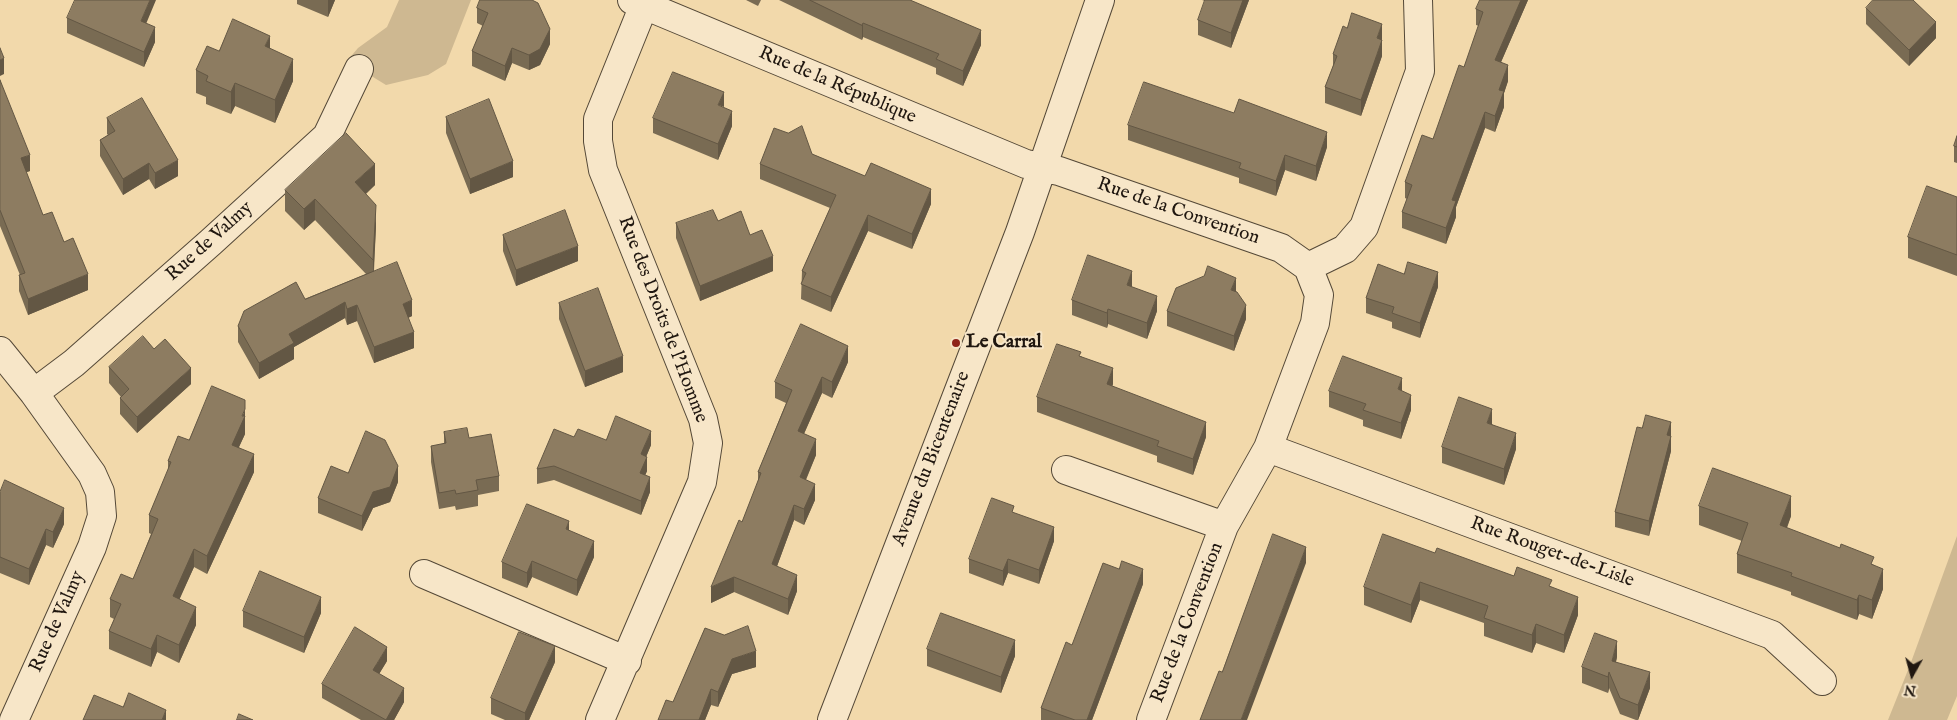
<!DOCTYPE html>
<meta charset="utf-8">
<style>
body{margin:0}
#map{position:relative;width:1957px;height:720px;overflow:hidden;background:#f2d9ab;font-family:"IM FELL English",serif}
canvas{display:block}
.north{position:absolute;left:1887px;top:650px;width:50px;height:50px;-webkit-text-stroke:4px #f7e6c8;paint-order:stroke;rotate:187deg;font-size:14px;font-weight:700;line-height:20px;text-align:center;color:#201710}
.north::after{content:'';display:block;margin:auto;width:18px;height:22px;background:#201710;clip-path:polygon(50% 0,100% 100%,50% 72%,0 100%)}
</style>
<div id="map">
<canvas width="1957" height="720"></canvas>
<div class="north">N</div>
</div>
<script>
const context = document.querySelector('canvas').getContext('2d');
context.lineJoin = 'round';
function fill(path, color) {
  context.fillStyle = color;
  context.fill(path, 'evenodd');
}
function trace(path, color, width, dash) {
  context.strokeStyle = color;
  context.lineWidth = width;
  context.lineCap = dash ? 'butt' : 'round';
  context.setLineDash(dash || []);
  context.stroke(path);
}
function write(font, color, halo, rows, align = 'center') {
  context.font = font + ' "IM FELL English",serif';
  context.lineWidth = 4;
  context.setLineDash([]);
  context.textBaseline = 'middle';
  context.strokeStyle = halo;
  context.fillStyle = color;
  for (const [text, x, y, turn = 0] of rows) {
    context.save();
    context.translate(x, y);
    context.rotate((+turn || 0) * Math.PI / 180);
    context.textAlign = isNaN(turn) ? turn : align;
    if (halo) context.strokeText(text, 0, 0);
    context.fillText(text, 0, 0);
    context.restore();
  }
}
fill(new Path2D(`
 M 399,0 L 471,0 L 446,64 L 428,75 L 386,85 L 347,61 L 358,48 L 387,27 Z
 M 1957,536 L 1957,696 L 1947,720 L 1888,720 L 1910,665 Z`), '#ceb891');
const minor = new Path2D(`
 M 632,0 L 1026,164 L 1059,171 L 1281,248 L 1308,267 L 1319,295 L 1315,323 L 1268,448 L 1224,526 L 1151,720
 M 1308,267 L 1345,249 L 1364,227 L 1420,71 L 1418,0
 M 0,351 L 34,393 L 92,474 L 100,492 L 102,516 L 92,547 L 14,720
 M 34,393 L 74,363 L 211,242 L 327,136 L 359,69
 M 1268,448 L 1772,635 L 1822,681
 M 1066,470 L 1224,526
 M 424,574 L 627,661
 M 600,720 L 702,482 L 708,443 L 703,419 L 603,170 L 598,141 L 598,119 L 644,5
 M 832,720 L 1020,232 L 1100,0`);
trace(minor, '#544837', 30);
trace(minor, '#f7e6c8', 28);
fill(new Path2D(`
 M 297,0 L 335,0 L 328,17 L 297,4 Z
 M 480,0 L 550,44 L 540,65 L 529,70 L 512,63 L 505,81 L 472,66 L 472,51 L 483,26 L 477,23 L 477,8 Z
 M 746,0 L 761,0 L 758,6 Z
 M 779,0 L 910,0 L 981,45 L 963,86 L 936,74 L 936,68 L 863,37 L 862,40 Z
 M 1202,0 L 1249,0 L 1231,48 L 1198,35 L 1198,20 L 1205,1 Z
 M 1480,0 L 1528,0 L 1501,62 L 1508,81 L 1504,93 L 1504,107 L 1495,132 L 1485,128 L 1456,207 L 1456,217 L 1446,244 L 1402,228 L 1402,212 L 1407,199 L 1405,198 L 1405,182 L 1433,139 L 1464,67 L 1479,26 L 1476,25 L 1476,9 Z
 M 1866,8 L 1936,38 L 1909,66 L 1866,24 Z
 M 67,18 L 146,23 L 155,42 L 144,67 L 67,33 Z
 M 270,48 L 293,81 L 275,123 L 235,106 L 231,114 L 206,104 L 206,97 L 196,93 L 196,70 L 219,51 Z
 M 1333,54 L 1382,56 L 1361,116 L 1325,103 L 1325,87 L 1333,66 Z
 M 0,80 L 30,171 L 26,172 L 43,215 L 64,242 L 88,290 L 28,315 L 19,291 L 19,275 L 20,275 L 0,226 Z
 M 446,117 L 513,177 L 470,194 L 446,133 Z
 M 107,118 L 178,176 L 155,189 L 149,179 L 123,195 L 100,156 L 100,140 L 108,135 L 107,134 Z
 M 653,118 L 732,126 L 718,160 L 653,133 Z
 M 1128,125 L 1327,147 L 1316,181 L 1285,170 L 1276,196 L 1239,183 L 1239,178 L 1128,140 Z
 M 1957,136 L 1957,163 L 1954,162 L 1954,146 Z
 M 812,154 L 931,204 L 912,249 L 868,231 L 831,312 L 801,299 L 802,271 L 830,208 L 760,179 L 760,164 Z
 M 375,185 L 366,194 L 376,226 L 374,271 L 412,316 L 408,318 L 414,348 L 374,363 L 357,321 L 347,325 L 345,318 L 294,347 L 294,359 L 259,379 L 238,342 L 238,326 L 366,274 L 315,220 L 304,230 L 285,211 L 285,190 Z
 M 1957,197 L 1957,276 L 1908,258 L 1908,237 Z
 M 718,221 L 750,235 L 773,271 L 700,301 L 676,238 L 676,223 Z
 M 503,235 L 578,261 L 516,286 L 503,251 Z
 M 1132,286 L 1132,287 L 1157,311 L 1147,339 L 1108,324 L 1107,328 L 1072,315 L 1072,300 Z
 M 1438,287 L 1420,338 L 1392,328 L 1392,322 L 1366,313 L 1366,298 Z
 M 1236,292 L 1246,319 L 1234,351 L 1167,326 L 1167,311 Z
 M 559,303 L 623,372 L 585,387 L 559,319 Z
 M 154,349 L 191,384 L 137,433 L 120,414 L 120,398 L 121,397 L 109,383 L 109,367 Z
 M 1081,356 L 1113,384 L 1112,386 L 1206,437 L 1193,475 L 1157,462 L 1157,456 L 1037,412 L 1037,397 Z
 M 848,362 L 832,398 L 822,393 L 804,434 L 816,455 L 806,480 L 815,500 L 804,525 L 794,520 L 777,566 L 797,591 L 788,615 L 734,592 L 711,603 L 742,522 L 758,483 L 758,472 L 786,403 L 775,398 L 775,382 Z
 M 1329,391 L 1402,391 L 1411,410 L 1401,439 L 1363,426 L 1363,420 L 1329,407 Z
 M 1671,422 L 1671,451 L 1649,536 L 1615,527 L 1615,512 L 1642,428 Z
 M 1492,424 L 1516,449 L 1504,485 L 1442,463 L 1442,447 Z
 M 245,427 L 245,434 L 239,447 L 254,472 L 207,574 L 194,567 L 179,599 L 196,625 L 179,663 L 157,652 L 151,667 L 109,649 L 109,631 L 114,619 L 110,617 L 110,599 L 133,579 L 151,534 L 149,533 L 149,515 L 168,471 L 168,461 L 189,440 Z
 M 444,432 L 469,438 L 499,476 L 499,491 L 478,495 L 478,506 L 456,510 L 455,506 L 439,509 L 431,462 L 431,446 L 444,444 Z
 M 574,437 L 651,445 L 646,457 L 647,471 L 645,475 L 650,492 L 641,515 L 554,480 L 537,484 L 537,469 Z
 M 398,482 L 390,502 L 373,508 L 362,531 L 318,513 L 318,498 Z
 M 0,492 L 64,524 L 53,548 L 46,545 L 29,585 L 0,573 Z
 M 1699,506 L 1791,516 L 1787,528 L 1874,565 L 1883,589 L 1872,619 L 1859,614 L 1857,620 L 1791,595 L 1791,592 L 1737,573 L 1737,554 L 1742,541 L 1699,525 Z
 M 1014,513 L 1054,541 L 1039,584 L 1008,573 L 1003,586 L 969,573 L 969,559 Z
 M 569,530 L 594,557 L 577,596 L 532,577 L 527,588 L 502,578 L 502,562 Z
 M 1435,553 L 1552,587 L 1578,615 L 1564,653 L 1536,643 L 1532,653 L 1484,636 L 1484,623 L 1420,600 L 1411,623 L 1364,605 L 1364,587 Z
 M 1119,569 L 1143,584 L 1092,720 L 1041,720 L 1041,708 L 1072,645 Z
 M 243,611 L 321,613 L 304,653 L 243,627 Z
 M 705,628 L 756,667 L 732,674 L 718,707 L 711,705 L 705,720 L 658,720 L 673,702 Z
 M 927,649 L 1015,656 L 1001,693 L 927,666 Z
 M 1617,657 L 1616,662 L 1650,688 L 1638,720 L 1636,720 L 1620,714 L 1609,688 L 1608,693 L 1582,683 L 1582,667 Z
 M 387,661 L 379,674 L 404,702 L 394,720 L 361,720 L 322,698 L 322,684 Z
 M 555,662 L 529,720 L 505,720 L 491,714 L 491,698 Z`), '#796b53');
fill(new Path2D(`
 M 150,0 L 156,0 L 141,36 L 141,21 Z
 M 328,0 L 335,0 L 328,17 Z
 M 1243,0 L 1249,0 L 1231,48 L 1231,33 Z
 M 1521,0 L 1528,0 L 1495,76 L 1495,60 Z
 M 1936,22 L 1936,38 L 1909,66 L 1909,50 Z
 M 863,23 L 863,37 L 862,40 L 862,25 Z
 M 1382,24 L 1382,40 L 1377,54 L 1377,38 Z
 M 155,27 L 155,42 L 144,67 L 144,52 Z
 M 550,29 L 550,44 L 540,65 L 529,70 L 529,55 Z
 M 981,30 L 981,45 L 963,86 L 963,71 Z
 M 270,36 L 270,59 L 265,46 Z
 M 1382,40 L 1382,56 L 1361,116 L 1361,100 Z
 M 512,48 L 512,63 L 505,81 L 505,66 Z
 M 4,58 L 4,74 L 0,76 L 0,60 Z
 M 293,59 L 293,81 L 275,123 L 275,100 Z
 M 1508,65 L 1508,81 L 1504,93 L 1504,107 L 1495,132 L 1495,116 L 1499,90 Z
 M 235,83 L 235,106 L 231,114 L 231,92 Z
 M 724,92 L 724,107 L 718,105 Z
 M 732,111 L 732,126 L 718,160 L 718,144 Z
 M 1485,112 L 1485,128 L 1456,207 L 1456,217 L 1446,244 L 1446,228 L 1452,200 Z
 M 1327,132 L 1327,147 L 1316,181 L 1316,166 Z
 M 30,155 L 30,171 L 21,174 L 21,158 Z
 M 1285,155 L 1285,170 L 1276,196 L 1276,181 Z
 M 178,160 L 178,176 L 155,189 L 155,173 Z
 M 513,161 L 513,177 L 470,194 L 470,179 Z
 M 149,163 L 149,179 L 123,195 L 123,179 Z
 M 375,164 L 375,185 L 355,203 L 355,182 Z
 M 931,189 L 931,204 L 912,249 L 912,234 Z
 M 315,199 L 315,220 L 304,230 L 304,209 Z
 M 376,205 L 376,226 L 373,281 L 373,260 Z
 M 868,215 L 868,231 L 831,312 L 831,297 Z
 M 578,246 L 578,261 L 516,286 L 516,270 Z
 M 773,256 L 773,271 L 700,301 L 700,286 Z
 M 1132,271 L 1132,286 L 1127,301 L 1127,285 Z
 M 1438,272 L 1438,287 L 1420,338 L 1420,323 Z
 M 88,274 L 88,290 L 28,315 L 28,299 Z
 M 1236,278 L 1236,293 L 1231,290 Z
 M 1157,296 L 1157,311 L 1147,339 L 1147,323 Z
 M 412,300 L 412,316 L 403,320 L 403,304 Z
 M 345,302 L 345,318 L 294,347 L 294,359 L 259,379 L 259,363 L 289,334 Z
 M 357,305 L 357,321 L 347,325 L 347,309 Z
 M 1246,305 L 1246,319 L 1234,351 L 1234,336 Z
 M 1108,309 L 1108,324 L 1107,328 L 1107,313 Z
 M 414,332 L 414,348 L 374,363 L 374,347 Z
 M 848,346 L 848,362 L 832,398 L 832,382 Z
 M 623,356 L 623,372 L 585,387 L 585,371 Z
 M 191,368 L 191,384 L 137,433 L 137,417 Z
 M 1113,368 L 1113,384 L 1107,400 L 1107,384 Z
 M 822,377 L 822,393 L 798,447 L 798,431 Z
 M 1402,378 L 1402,394 L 1398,389 Z
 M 1411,395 L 1411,410 L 1401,439 L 1401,423 Z
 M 245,409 L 245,434 L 232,462 L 232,445 Z
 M 1492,409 L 1492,425 L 1487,423 Z
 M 1206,422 L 1206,437 L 1193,475 L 1193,459 Z
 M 1671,422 L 1671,451 L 1649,536 L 1649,521 L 1667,435 Z
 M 651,431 L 651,445 L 641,469 L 641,454 Z
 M 1516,433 L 1516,449 L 1504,485 L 1504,469 Z
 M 816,439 L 816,455 L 800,493 L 800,477 Z
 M 254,454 L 254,472 L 207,574 L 207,556 Z
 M 647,457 L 647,471 L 640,488 L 640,473 Z
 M 398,466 L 398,482 L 390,502 L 373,508 L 362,531 L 362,516 L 373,492 Z
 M 650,477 L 650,492 L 641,515 L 641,501 Z
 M 815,484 L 815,500 L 804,525 L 804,509 Z
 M 1791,496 L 1791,516 L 1780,545 L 1780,525 Z
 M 794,505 L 794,520 L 772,580 L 772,564 Z
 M 64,508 L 64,524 L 53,548 L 53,532 Z
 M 569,521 L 569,537 L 566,529 Z
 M 1054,527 L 1054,541 L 1039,584 L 1039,570 Z
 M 46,529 L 46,545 L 29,585 L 29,569 Z
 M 594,541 L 594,557 L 577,596 L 577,580 Z
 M 1306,547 L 1306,563 L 1247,720 L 1241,720 Z
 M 194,549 L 194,567 L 173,614 L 173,596 Z
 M 1008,559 L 1008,573 L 1003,586 L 1003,571 Z
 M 532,561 L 532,577 L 527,588 L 527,573 Z
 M 1143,569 L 1143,584 L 1092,720 L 1087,720 Z
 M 1883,569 L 1883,589 L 1872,619 L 1872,600 Z
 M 797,575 L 797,591 L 788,615 L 788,599 Z
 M 734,577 L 734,592 L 711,603 L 711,587 Z
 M 1420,582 L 1420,600 L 1411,623 L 1411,605 Z
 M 1859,595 L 1859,614 L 1857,620 L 1857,600 Z
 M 321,597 L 321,613 L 304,653 L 304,637 Z
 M 1578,597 L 1578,615 L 1564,653 L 1564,635 Z
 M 196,607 L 196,625 L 179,663 L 179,645 Z
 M 1536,624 L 1536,643 L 1532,653 L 1532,635 Z
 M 157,635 L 157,652 L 151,667 L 151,649 Z
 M 1015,640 L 1015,656 L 1001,693 L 1001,677 Z
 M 1617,641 L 1617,657 L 1612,677 L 1612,661 Z
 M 555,646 L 555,662 L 529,720 L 525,720 L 525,713 Z
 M 387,647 L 387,661 L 373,684 L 373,670 Z
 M 756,651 L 756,667 L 732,674 L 718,707 L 718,692 L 732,659 Z
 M 1609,672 L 1609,688 L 1608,693 L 1608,677 Z
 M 1650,672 L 1650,688 L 1638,720 L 1638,705 Z
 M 404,688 L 404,702 L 394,720 L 386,720 Z
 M 711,689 L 711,705 L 705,720 L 699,720 Z
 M 166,710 L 166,720 L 162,720 Z`), '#635744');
const building = new Path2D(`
 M 75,0 L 150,0 L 141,21 L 155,27 L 144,52 L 67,18 Z
 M 480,0 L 532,0 L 538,3 L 550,29 L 540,49 L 529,55 L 512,48 L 505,66 L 472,51 L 488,13 L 477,8 Z
 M 810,0 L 910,0 L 981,30 L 963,71 L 936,59 L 939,54 L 863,23 L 862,25 Z
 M 1205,0 L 1243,0 L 1231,33 L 1198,20 Z
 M 1480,0 L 1521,0 L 1495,60 L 1508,65 L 1499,90 L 1504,91 L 1495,116 L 1485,112 L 1452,200 L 1456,201 L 1446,228 L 1402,212 L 1412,185 L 1405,182 L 1422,135 L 1433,139 L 1459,65 L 1464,67 L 1483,12 L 1476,9 Z
 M 1873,0 L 1913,0 L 1936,22 L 1909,50 L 1866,8 Z
 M 1352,13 L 1382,24 L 1377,38 L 1382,40 L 1361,100 L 1325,87 L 1337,56 L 1333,54 L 1343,26 L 1347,28 Z
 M 233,19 L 270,36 L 265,46 L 293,59 L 275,100 L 235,83 L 231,92 L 206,81 L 208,76 L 196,70 L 207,46 L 219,51 Z
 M 0,48 L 4,58 L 0,60 Z
 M 673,72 L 724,92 L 718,105 L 732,111 L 718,144 L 653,118 Z
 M 0,80 L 30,155 L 21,158 L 43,215 L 52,212 L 64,242 L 73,238 L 88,274 L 28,299 L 19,275 L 25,273 L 0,210 Z
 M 1144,82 L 1234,113 L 1239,99 L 1327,132 L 1316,166 L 1285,155 L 1276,181 L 1239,168 L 1241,163 L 1128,125 Z
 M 142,98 L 178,160 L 155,173 L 149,163 L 123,179 L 100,140 L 115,131 L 107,118 Z
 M 489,99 L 513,161 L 470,179 L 446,117 Z
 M 802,126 L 812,154 L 865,176 L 871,163 L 931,189 L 912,234 L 868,215 L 831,297 L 801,284 L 806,273 L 802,271 L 836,195 L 760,164 L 774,128 L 788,133 Z
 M 346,133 L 375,164 L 355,182 L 376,205 L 373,260 L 315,199 L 304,209 L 285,190 Z
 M 1957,136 L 1957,147 L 1954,146 Z
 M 1927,186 L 1957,197 L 1957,255 L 1908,237 Z
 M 565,210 L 578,246 L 516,270 L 503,235 Z
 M 713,210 L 718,221 L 741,211 L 750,235 L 762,230 L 773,256 L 700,286 L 676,223 Z
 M 1088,255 L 1132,271 L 1127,285 L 1157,296 L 1147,323 L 1108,309 L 1107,313 L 1072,300 Z
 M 397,262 L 412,300 L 403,304 L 414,332 L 374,347 L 357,305 L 347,309 L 345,302 L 289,334 L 294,343 L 259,363 L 238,326 L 244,311 L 296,282 L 305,299 Z
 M 1408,262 L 1438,272 L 1420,323 L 1392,313 L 1394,307 L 1366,298 L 1378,264 L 1404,274 Z
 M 1208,266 L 1236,278 L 1231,290 L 1237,292 L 1246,305 L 1234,336 L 1167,311 L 1176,288 L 1204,276 Z
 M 598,288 L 623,356 L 585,371 L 559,303 Z
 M 801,324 L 848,346 L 832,382 L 822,377 L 798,431 L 816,439 L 800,477 L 815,484 L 804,509 L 794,505 L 772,564 L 797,575 L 788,599 L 734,577 L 711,587 L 739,520 L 742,522 L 761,473 L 758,472 L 792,390 L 775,382 Z
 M 143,336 L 154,349 L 165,339 L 191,368 L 137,417 L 120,398 L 129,389 L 109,367 Z
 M 1057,344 L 1081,352 L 1079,356 L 1113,368 L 1107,384 L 1206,422 L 1193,459 L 1157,446 L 1159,441 L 1037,397 Z
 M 1343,356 L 1402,378 L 1398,389 L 1411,395 L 1401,423 L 1363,410 L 1366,404 L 1329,391 Z
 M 212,386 L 245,400 L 245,409 L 242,416 L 245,416 L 232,445 L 254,454 L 207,556 L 194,549 L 173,596 L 196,607 L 179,645 L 157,635 L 151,649 L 109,631 L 121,604 L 110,599 L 121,574 L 133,579 L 158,519 L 149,515 L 171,462 L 168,461 L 178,436 L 189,440 Z
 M 1459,397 L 1492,409 L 1487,423 L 1516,433 L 1504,469 L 1442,447 Z
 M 1646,415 L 1671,422 L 1667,435 L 1671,436 L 1649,521 L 1615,512 L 1637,427 L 1642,428 Z
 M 616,416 L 651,431 L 641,454 L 647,457 L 640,473 L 650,477 L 641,501 L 554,466 L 537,469 L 554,429 L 574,437 L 578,429 L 606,440 Z
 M 467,428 L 469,438 L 491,434 L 499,476 L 476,480 L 478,490 L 456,494 L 455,490 L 439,493 L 431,446 L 446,443 L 444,432 Z
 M 366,431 L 385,440 L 398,466 L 390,487 L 373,492 L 362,516 L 318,498 L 331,466 L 348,473 Z
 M 1713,468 L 1791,496 L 1780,525 L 1840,548 L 1841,544 L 1874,557 L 1871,564 L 1883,569 L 1872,600 L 1859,595 L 1857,600 L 1791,576 L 1792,573 L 1737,554 L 1748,523 L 1699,506 Z
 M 5,480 L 64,508 L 53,532 L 46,529 L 29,569 L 0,557 L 0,492 Z
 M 992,498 L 1014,506 L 1012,512 L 1054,527 L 1039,570 L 1008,559 L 1003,571 L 969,559 Z
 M 527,504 L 569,521 L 566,529 L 594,541 L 577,580 L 532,561 L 527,573 L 502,562 Z
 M 1273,534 L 1306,547 L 1241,720 L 1200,720 L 1219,671 L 1222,672 Z
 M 1383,534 L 1435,553 L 1437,548 L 1514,576 L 1517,567 L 1552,580 L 1549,586 L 1578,597 L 1564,635 L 1536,624 L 1532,635 L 1484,618 L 1488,606 L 1420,582 L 1411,605 L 1364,587 Z
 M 1122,561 L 1143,569 L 1087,720 L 1075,720 L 1041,708 L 1066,642 L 1072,645 L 1103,563 L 1119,569 Z
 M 260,571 L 321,597 L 304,637 L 243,611 Z
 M 941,613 L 1015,640 L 1001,677 L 927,649 Z
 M 748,626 L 756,651 L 732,659 L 718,692 L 711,689 L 699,720 L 658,720 L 666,700 L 673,702 L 705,628 L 724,635 Z
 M 355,627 L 387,647 L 373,670 L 404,688 L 386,720 L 322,684 Z
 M 519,632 L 555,646 L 525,713 L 491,698 Z
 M 1595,633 L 1617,641 L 1612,661 L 1650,672 L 1638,705 L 1620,698 L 1609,672 L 1608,677 L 1582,667 Z
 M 129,693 L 166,710 L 162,720 L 83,720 L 94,695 L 123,707 Z
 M 239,714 L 253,720 L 237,720 Z`);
fill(building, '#8d7c61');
trace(building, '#635744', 1);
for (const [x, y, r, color] of [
 [956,343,5,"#8f2418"]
]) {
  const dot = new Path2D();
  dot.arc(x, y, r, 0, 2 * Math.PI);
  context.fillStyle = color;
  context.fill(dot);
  trace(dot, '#f7e6c8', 2);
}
write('19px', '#201710', '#f7e6c8', [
 ["Rue de la République",837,86,23],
 ["Rue de la Convention",1178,212,19],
 ["Rue de Valmy",210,242,-42],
 ["Rue des Droits de l'Homme",662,320,69],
 ["Avenue du Bicentenaire",932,459,-69],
 ["Rue Rouget-de-Lisle",1552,553,20],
 ["Rue de Valmy",58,622,-66],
 ["Rue de la Convention",1188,623,-69]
]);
write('bold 19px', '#201710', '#f7e6c8', [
 ["Le Carral",966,343]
], 'left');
</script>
